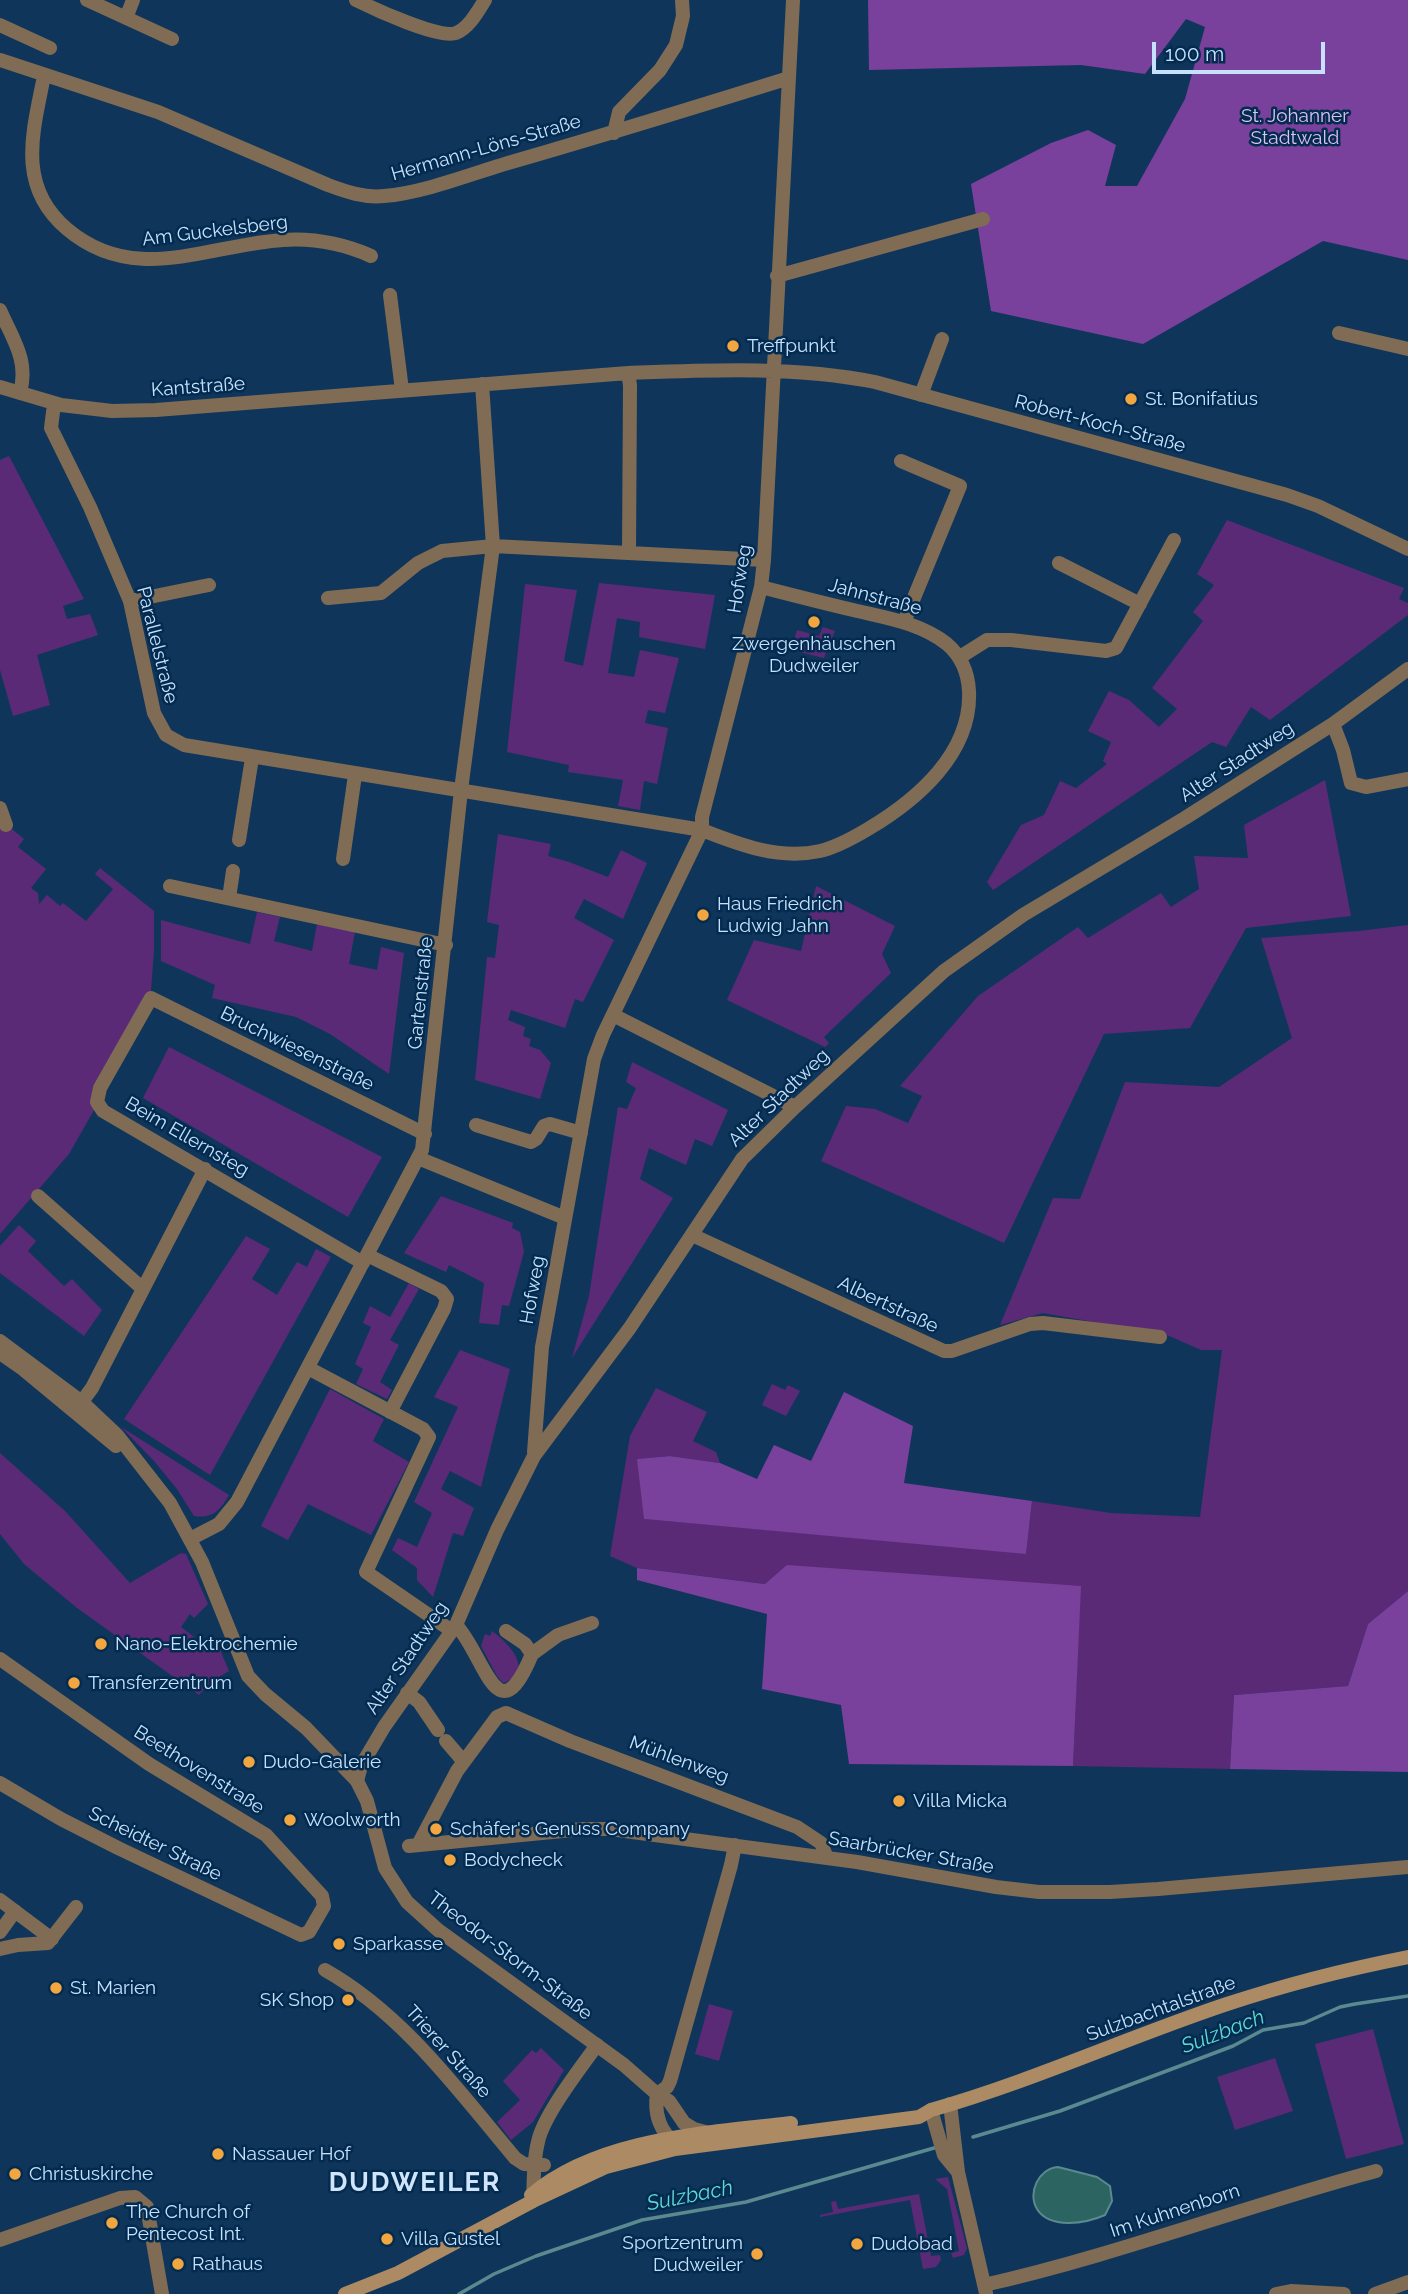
<!DOCTYPE html>
<meta charset="utf-8">
<style>
body{margin:0}
#map{position:relative;width:1408px;height:2294px;overflow:hidden;background:#0f365a;font-family:Raleway,sans-serif}
canvas{display:block}
.scale{position:absolute;left:1152px;top:42px;width:173px;height:32px;box-sizing:border-box;border:4px solid #c6e1fd;border-top:0;padding-left:9px;font-size:21px;line-height:24px;white-space:nowrap;color:#c6e1fd;-webkit-text-stroke:5px #032b4f;paint-order:stroke}
</style>
<div id="map">
<canvas width="1408" height="2294"></canvas>
<div class="scale">100 m</div>
</div>
<script>
const context = document.querySelector('canvas').getContext('2d');
context.lineJoin = 'round';
function fill(path, color) {
  context.fillStyle = color;
  context.fill(path, 'evenodd');
}
function trace(path, color, width, dash) {
  context.strokeStyle = color;
  context.lineWidth = width;
  context.lineCap = dash ? 'butt' : 'round';
  context.setLineDash(dash || []);
  context.stroke(path);
}
function write(font, color, halo, rows, align = 'center') {
  context.font = font + ' Raleway,sans-serif';
  context.lineWidth = 5;
  context.setLineDash([]);
  context.textBaseline = 'middle';
  context.strokeStyle = halo;
  context.fillStyle = color;
  for (const [text, x, y, turn = 0] of rows) {
    context.save();
    context.translate(x, y);
    context.rotate((+turn || 0) * Math.PI / 180);
    context.textAlign = isNaN(turn) ? turn : align;
    if (halo) context.strokeText(text, 0, 0);
    context.fillText(text, 0, 0);
    context.restore();
  }
}
fill(new Path2D(`
 M 9,456 L 84,599 L 63,606 L 67,619 L 90,614 L 98,635 L 37,655 L 50,705 L 13,716 L 0,670 L 0,460 Z
 M 1227,520 L 1404,588 L 1399,599 L 1408,603 L 1408,615 L 1270,720 L 1251,707 L 1226,747 L 1212,742 L 993,890 L 987,882 L 1021,825 L 1044,815 L 1060,781 L 1076,788 L 1107,764 L 1103,761 L 1111,742 L 1088,731 L 1109,691 L 1129,700 L 1159,727 L 1177,709 L 1152,688 L 1203,621 L 1193,612 L 1214,585 L 1197,574 Z
 M 599,583 L 715,595 L 705,649 L 639,637 L 640,622 L 617,618 L 608,673 L 634,677 L 640,650 L 679,658 L 665,713 L 648,710 L 645,723 L 668,728 L 657,784 L 644,781 L 640,810 L 618,806 L 623,780 L 568,772 L 569,765 L 507,752 L 525,584 L 577,590 L 564,661 L 583,666 Z
 M 823,627 L 835,631 L 824,658 L 791,650 L 797,630 L 819,636 Z
 M 1325,780 L 1351,916 L 1246,928 L 1190,1028 L 1104,1034 L 1004,1243 L 821,1161 L 846,1106 L 875,1109 L 908,1123 L 922,1096 L 900,1086 L 978,996 L 1078,927 L 1088,938 L 1161,893 L 1171,907 L 1199,889 L 1194,856 L 1248,858 L 1244,825 Z
 M 0,819 L 24,839 L 18,847 L 46,869 L 31,888 L 38,893 L 39,904 L 47,895 L 60,906 L 63,903 L 86,921 L 113,889 L 95,874 L 100,868 L 154,911 L 154,950 L 151,991 L 94,1110 L 69,1154 L 0,1234 Z
 M 498,834 L 551,844 L 548,856 L 569,862 L 608,877 L 621,850 L 647,863 L 623,919 L 584,899 L 574,918 L 614,940 L 583,1002 L 575,999 L 565,1028 L 511,1010 L 508,1020 L 525,1027 L 523,1036 L 531,1039 L 529,1046 L 540,1050 L 551,1063 L 540,1099 L 475,1080 L 487,957 L 495,958 L 499,925 L 487,922 Z
 M 816,886 L 895,926 L 882,954 L 891,973 L 824,1037 L 829,1043 L 825,1047 L 727,1000 L 754,940 L 801,951 Z
 M 257,912 L 280,917 L 274,941 L 312,951 L 317,924 L 355,932 L 349,964 L 377,970 L 381,947 L 404,953 L 389,1074 L 330,1034 L 296,1017 L 212,998 L 215,985 L 161,961 L 161,920 L 250,944 Z
 M 1408,925 L 1408,1591 L 1368,1624 L 1348,1686 L 1234,1695 L 1230,1769 L 1073,1766 L 1080,1586 L 766,1584 L 637,1568 L 610,1556 L 630,1436 L 656,1388 L 707,1412 L 693,1441 L 716,1452 L 720,1463 L 670,1456 L 638,1459 L 645,1519 L 1026,1553 L 1032,1501 L 1111,1513 L 1200,1517 L 1222,1350 L 1201,1350 L 1167,1335 L 1043,1313 L 1000,1325 L 1053,1198 L 1080,1199 L 1125,1082 L 1219,1087 L 1292,1038 L 1261,938 L 1359,931 Z
 M 169,1047 L 382,1157 L 348,1217 L 143,1098 Z
 M 632,1062 L 728,1110 L 712,1146 L 695,1139 L 686,1165 L 649,1148 L 640,1179 L 673,1198 L 572,1358 L 589,1296 L 618,1107 L 627,1109 L 636,1088 L 626,1082 Z
 M 441,1196 L 513,1223 L 512,1228 L 520,1232 L 524,1252 L 509,1306 L 502,1305 L 499,1325 L 479,1323 L 484,1283 L 449,1265 L 446,1272 L 404,1253 Z
 M 19,1225 L 36,1241 L 28,1251 L 64,1286 L 72,1279 L 102,1310 L 84,1336 L 0,1273 L 0,1246 Z
 M 246,1236 L 270,1249 L 252,1279 L 277,1295 L 297,1262 L 307,1267 L 316,1249 L 331,1257 L 210,1475 L 124,1419 Z
 M 409,1283 L 419,1289 L 390,1340 L 399,1345 L 380,1382 L 392,1390 L 387,1399 L 356,1384 L 363,1369 L 355,1364 L 371,1327 L 363,1323 L 370,1306 L 390,1317 Z
 M 460,1350 L 510,1369 L 481,1487 L 450,1471 L 441,1489 L 474,1508 L 463,1536 L 453,1533 L 433,1597 L 417,1580 L 417,1568 L 392,1550 L 398,1538 L 417,1547 L 432,1513 L 414,1502 L 458,1407 L 434,1397 Z
 M 772,1384 L 785,1390 L 788,1385 L 800,1391 L 786,1416 L 762,1405 Z
 M 330,1389 L 384,1419 L 373,1441 L 409,1462 L 371,1535 L 308,1504 L 288,1540 L 261,1526 Z
 M 121,1427 L 229,1495 C 220,1510 213,1519 194,1516 L 177,1489 L 154,1461 Z
 M 0,1453 L 65,1511 L 130,1583 L 181,1553 L 186,1554 L 208,1604 L 194,1618 L 190,1614 L 181,1627 L 211,1650 L 219,1647 L 229,1671 L 212,1681 L 199,1695 L 77,1608 L 24,1564 L 0,1534 Z
 M 492,1631 C 509,1643 536,1672 503,1683 L 497,1676 L 481,1646 L 485,1634 L 490,1636 Z
 M 709,2004 L 733,2011 L 719,2061 L 695,2054 Z
 M 1373,2029 L 1404,2144 L 1346,2159 L 1315,2044 Z
 M 541,2048 L 564,2070 L 533,2122 L 511,2140 L 497,2122 L 520,2100 L 503,2081 L 532,2050 L 536,2053 Z
 M 1275,2058 L 1293,2111 L 1235,2130 L 1217,2077 Z
 M 948,2177 L 967,2248 L 964,2255 L 953,2258 L 951,2253 L 959,2251 L 947,2189 L 935,2179 Z
 M 919,2194 L 931,2256 L 940,2255 L 941,2260 L 936,2267 L 923,2269 L 910,2200 L 820,2217 L 820,2215 L 833,2212 L 831,2202 L 836,2201 L 838,2209 Z`), '#5a2a76');
fill(new Path2D(`
 M 868,0 L 1408,0 L 1408,260 L 1323,241 L 1143,344 L 991,311 L 971,184 L 1051,143 L 1088,130 L 1116,145 L 1105,186 L 1137,186 L 1185,99 L 1205,27 L 1186,19 L 1145,74 L 1081,65 L 869,70 Z
 M 844,1392 L 913,1426 L 904,1483 L 1032,1501 L 1026,1554 L 644,1519 L 637,1459 L 670,1456 L 720,1463 L 757,1479 L 774,1445 L 811,1461 Z
 M 787,1565 L 1081,1586 L 1073,1766 L 849,1764 L 841,1705 L 762,1689 L 767,1614 L 637,1580 L 637,1568 L 765,1584 Z
 M 1408,1591 L 1408,1772 L 1230,1769 L 1234,1695 L 1348,1686 L 1368,1624 Z`), '#79409c');
const water = new Path2D(`
 M 1058,2167 L 1097,2177 L 1110,2186 L 1112,2201 L 1105,2215 C 1087,2223 1050,2230 1037,2209 C 1027,2193 1039,2168 1058,2167 Z`);
fill(water, '#2b6461');
trace(water, '#5a8a90', 2);
trace(new Path2D(`
 M 973,2137 L 1060,2111 L 1233,2046 L 1263,2030 L 1304,2023 L 1340,2007 L 1355,2004 L 1408,1996
 M 459,2294 L 494,2274 L 536,2256 L 642,2220 L 746,2202 L 934,2148`), '#5a8a90', 3.5);
trace(new Path2D(`
 M 87,0 L 172,39
 M 356,0 C 374,9 439,39 456,33 C 469,28 478,11 485,0
 M 126,18 L 133,0
 M 0,25 L 50,48
 M 0,60 L 158,112 L 328,185 C 347,192 364,198 384,196 C 423,193 471,174 508,163 C 602,136 696,107 789,78
 M 44,76 C 33,132 16,186 67,229 C 134,286 207,245 283,240 C 313,238 344,244 371,256
 M 614,133 L 619,112 L 660,70 L 676,45 L 683,16 L 682,0
 M 777,276 L 983,219
 M 390,295 L 402,390
 M 0,310 C 13,340 29,360 20,393
 M 1339,333 L 1408,349
 M 628,373 L 630,385 L 629,553
 M 0,387 L 61,405 L 112,411 L 156,410 L 628,373 C 710,370 794,366 875,382 L 1287,495 L 1318,506 L 1408,549
 M 921,395 L 942,339
 M 54,404 L 51,428 L 90,507 L 130,601 L 154,713 L 166,735 L 184,745 L 702,830 C 740,845 779,860 820,851 C 837,847 853,838 868,829 C 917,800 972,753 969,691 C 968,672 961,656 947,644 C 921,623 886,618 853,610 C 823,603 792,595 761,587
 M 901,461 L 960,486 L 904,622
 M 1059,563 L 1140,604
 M 328,598 L 381,593 L 418,563 L 442,551 L 493,546 L 764,560
 M 130,601 L 209,585
 M 960,657 L 987,640 L 1011,640 L 1106,651 L 1116,648 L 1174,540
 M 1333,724 L 1343,750 L 1351,783 L 1366,787 L 1408,779
 M 0,808 L 6,825
 M 239,840 L 252,758
 M 343,859 L 355,775
 M 170,886 L 446,945
 M 229,898 L 233,871
 M 613,1015 L 795,1107
 M 476,1125 L 531,1142 L 536,1139 L 544,1126 L 550,1124 L 581,1133
 M 418,1158 L 565,1218
 M 38,1196 L 143,1289
 M 692,1235 L 944,1351 L 952,1351 L 1030,1324 L 1043,1323 L 1160,1337
 M 367,1255 L 441,1291 L 447,1299 L 444,1309 L 390,1412
 M 363,1263 L 103,1111 L 97,1102 L 100,1088 L 151,998 L 425,1134
 M 308,1368 L 423,1429 L 429,1437 L 366,1572 L 452,1631
 M 75,1411 L 92,1388 L 205,1169
 M 534,1452 L 542,1347 L 594,1059 L 603,1035 L 702,830 L 702,817 L 761,587 L 764,560 L 793,0
 M 190,1539 L 219,1524 L 237,1502 L 422,1150 L 461,790 L 493,546 L 482,384
 M 456,1625 C 485,1655 497,1739 532,1654 L 525,1644 L 506,1631
 M 532,1654 L 558,1635 L 592,1623
 M 0,1659 L 149,1764 L 266,1835 L 322,1896 L 324,1906 L 309,1932 L 301,1935 L 118,1848 L 61,1819 L 0,1783
 M 407,1693 L 419,1702 L 438,1730
 M 446,1741 L 464,1762
 M 357,1781 L 361,1766 L 384,1727 L 456,1625 L 497,1530 L 534,1456 L 629,1329 L 742,1159 L 795,1107 L 944,971 L 1023,915 L 1185,818 L 1333,724 L 1408,669
 M 418,1845 L 457,1771 L 497,1717 L 506,1713 L 570,1741 L 797,1827 L 821,1843 L 827,1858
 M 409,1846 L 583,1829 L 610,1829 L 857,1862 L 996,1887 L 1039,1892 L 1110,1892 L 1158,1889 L 1408,1867
 M 0,1900 L 52,1939
 M 0,1932 L 15,1911
 M 0,1949 L 18,1945 L 48,1943 L 76,1907
 M 325,1970 C 403,2014 458,2090 515,2158 L 524,2164 L 544,2165
 M 657,2094 L 667,2087 L 670,2081 L 731,1865 L 735,1845
 M 950,2104 L 958,2172 L 986,2293
 M 931,2110 L 944,2155 L 958,2172
 M 533,2201 C 534,2181 533,2161 538,2142 C 543,2116 581,2067 597,2045
 M 0,2240 L 120,2198 L 135,2197 L 147,2207 L 162,2294
 M 984,2285 C 1117,2255 1245,2206 1376,2171
 M 1276,2294 L 1291,2291 L 1344,2294
 M 1375,2294 L 1408,2282`), '#806c54', 14);
trace(new Path2D(`
 M 0,1341 L 82,1402 L 117,1435 L 170,1503 L 202,1562 L 248,1676 L 265,1694 L 306,1728 L 357,1781 L 367,1801 L 385,1868 L 407,1902 L 438,1930 L 624,2065 L 657,2094 L 669,2101 L 684,2123 L 694,2129 L 709,2133
 M 0,1353 L 23,1369 L 116,1446
 M 657,2094 C 654,2114 660,2133 677,2144`), '#806c54', 14);
trace(new Path2D(`
 M 531,2195 C 598,2138 707,2133 791,2123
 M 345,2294 L 398,2273 L 533,2201 L 606,2167 L 675,2149 L 919,2117 L 931,2110 C 1033,2081 1128,2037 1227,2004 C 1287,1984 1347,1969 1408,1957`), '#ab8a64', 14);
for (const [x, y, r, color] of [
 [733,346,7,"#f1a640"],
 [1131,399,7,"#f1a640"],
 [814,622,7,"#f1a640"],
 [703,915,7,"#f1a640"],
 [101,1644,7,"#f1a640"],
 [74,1683,7,"#f1a640"],
 [249,1762,7,"#f1a640"],
 [899,1801,7,"#f1a640"],
 [290,1820,7,"#f1a640"],
 [436,1829,7,"#f1a640"],
 [450,1860,7,"#f1a640"],
 [339,1944,7,"#f1a640"],
 [56,1988,7,"#f1a640"],
 [348,2000,7,"#f1a640"],
 [218,2154,7,"#f1a640"],
 [15,2174,7,"#f1a640"],
 [112,2223,7,"#f1a640"],
 [387,2239,7,"#f1a640"],
 [857,2244,7,"#f1a640"],
 [757,2254,7,"#f1a640"],
 [178,2264,7,"#f1a640"]
]) {
  const dot = new Path2D();
  dot.arc(x, y, r, 0, 2 * Math.PI);
  context.fillStyle = color;
  context.fill(dot);
  trace(dot, '#032b4f', 2.5);
}
write('19px', '#dcc1f1', '#032b4f', [
 ["St. Johanner",1295,116],
 ["Stadtwald",1295,138]
]);
write('19px', '#c6e1fd', '#032b4f', [
 ["Hermann-Löns-Straße",486,148,-16],
 ["Am Guckelsberg",215,231,-7],
 ["Kantstraße",198,387,-4],
 ["Robert-Koch-Straße",1100,424,15],
 ["Hofweg",740,579,-81],
 ["Jahnstraße",875,597,15],
 ["Parallelstraße",157,645,76],
 ["Alter Stadtweg",1237,762,-33],
 ["Gartenstraße",421,993,-84],
 ["Bruchwiesenstraße",297,1049,26],
 ["Alter Stadtweg",779,1098,-44],
 ["Beim Ellernsteg",187,1137,30],
 ["Hofweg",533,1290,-80],
 ["Albertstraße",888,1305,25],
 ["Alter Stadtweg",407,1658,-56],
 ["Mühlenweg",679,1760,20],
 ["Beethovenstraße",199,1770,32],
 ["Scheidter Straße",155,1844,26],
 ["Saarbrücker Straße",911,1853,10],
 ["Theodor-Storm-Straße",510,1956,37],
 ["Sulzbachtalstraße",1161,2009,-20],
 ["Trierer Straße",448,2052,48],
 ["Im Kuhnenborn",1175,2211,-18]
]);
write('19px', '#c6e1fd', '#032b4f', [
 ["Treffpunkt",747,346],
 ["St. Bonifatius",1145,399],
 ["Zwergenhäuschen",814,644,"center"],
 ["Dudweiler",814,666,"center"],
 ["Haus Friedrich",717,904],
 ["Ludwig Jahn",717,926],
 ["Nano-Elektrochemie",115,1644],
 ["Transferzentrum",88,1683],
 ["Dudo-Galerie",263,1762],
 ["Villa Micka",913,1801],
 ["Woolworth",304,1820],
 ["Schäfer's Genuss Company",450,1829],
 ["Bodycheck",464,1860],
 ["Sparkasse",353,1944],
 ["St. Marien",70,1988],
 ["SK Shop",334,2000,"right"],
 ["Nassauer Hof",232,2154],
 ["Christuskirche",29,2174],
 ["The Church of",126,2212],
 ["Pentecost Int.",126,2234],
 ["Villa Gustel",401,2239],
 ["Sportzentrum",743,2243,"right"],
 ["Dudweiler",743,2265,"right"],
 ["Dudobad",871,2244],
 ["Rathaus",192,2264]
], 'left');
write('italic 21px', '#5fd8d1', '#032b4f', [
 ["Sulzbach",1223,2032,-21],
 ["Sulzbach",690,2196,-11]
]);
context.letterSpacing = '2px';
write('bold 26px', '#d0e5fc', '#032b4f', [
 ["DUDWEILER",415,2183]
]);
context.letterSpacing = '0px';
</script>
